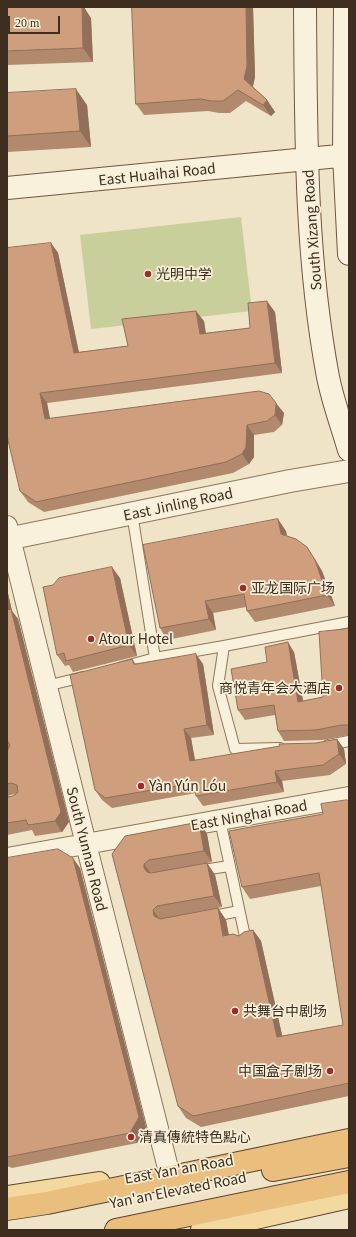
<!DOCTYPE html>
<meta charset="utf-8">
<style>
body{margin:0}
#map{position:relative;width:356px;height:1237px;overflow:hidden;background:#f0e4c8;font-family:Georgia,serif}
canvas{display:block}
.frame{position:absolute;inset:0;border:8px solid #3d2e20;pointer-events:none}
.scale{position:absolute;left:8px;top:16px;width:52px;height:18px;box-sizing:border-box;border:2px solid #3d2e20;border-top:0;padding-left:5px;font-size:12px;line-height:14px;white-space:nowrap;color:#3d2e20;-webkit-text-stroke:3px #f7eed8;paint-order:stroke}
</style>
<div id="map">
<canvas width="356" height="1237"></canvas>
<div class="frame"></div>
<div class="scale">20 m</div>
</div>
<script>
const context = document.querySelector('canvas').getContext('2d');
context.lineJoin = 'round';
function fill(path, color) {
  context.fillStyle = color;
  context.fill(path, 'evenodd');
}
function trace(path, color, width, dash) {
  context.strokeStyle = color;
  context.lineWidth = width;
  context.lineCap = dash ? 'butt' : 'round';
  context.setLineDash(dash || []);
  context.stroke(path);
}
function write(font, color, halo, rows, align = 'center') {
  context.font = font + ' Georgia,"Noto Sans SC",serif';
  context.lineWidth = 3.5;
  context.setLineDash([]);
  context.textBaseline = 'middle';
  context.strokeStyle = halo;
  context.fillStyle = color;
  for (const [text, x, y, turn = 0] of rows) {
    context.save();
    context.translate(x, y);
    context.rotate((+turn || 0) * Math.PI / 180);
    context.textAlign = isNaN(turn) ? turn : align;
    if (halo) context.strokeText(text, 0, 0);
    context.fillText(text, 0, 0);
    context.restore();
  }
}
fill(new Path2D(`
 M 241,217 L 252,311 L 91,329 L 80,235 Z`), '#c9cf9b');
const service = new Path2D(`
 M 132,513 L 155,658 L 224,646
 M 122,667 L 155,658
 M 46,686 L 83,677
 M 328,745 L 349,741
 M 280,748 L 235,749 L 218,686 L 224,646 L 349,622
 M 220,820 L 246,941
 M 197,871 L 229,866
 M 209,917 L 239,911`);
const minor = new Path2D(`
 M 7,526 L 86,844 L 169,1172
 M 7,858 L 349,797`);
const tertiary = new Path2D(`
 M 7,539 L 290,481 L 349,471`);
const secondary = new Path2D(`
 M 305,7 C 306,131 305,255 328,377 C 333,402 342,426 349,450
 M 345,7 L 344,155 L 349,254
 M 7,188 L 349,155`);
const primary = new Path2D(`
 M 7,1197 L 99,1183
 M 202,1230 L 349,1197`);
const trunk = new Path2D(`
 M 273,1170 L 349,1156
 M 7,1209 L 47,1203 L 349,1140
 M 116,1230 L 349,1182`);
trace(service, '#8d765c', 12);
trace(minor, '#8d765c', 22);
trace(tertiary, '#8d765c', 24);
trace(secondary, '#6f573f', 24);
trace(primary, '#5b4430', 24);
trace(trunk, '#5b4430', 24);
trace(service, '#faf1dc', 10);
trace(minor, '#faf1dc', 20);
trace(tertiary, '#faf1dc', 22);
trace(secondary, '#faf1dc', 22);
trace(primary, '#f3d9a0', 22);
trace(trunk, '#eabe7c', 22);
fill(new Path2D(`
 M 7,7 L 91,18 L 93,62 L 7,65 Z
 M 132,7 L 253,7 L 255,77 L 253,87 L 267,100 L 275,112 L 271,116 L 246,101 L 230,113 L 219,113 L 208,111 L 144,115 L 136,104 Z
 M 7,93 L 87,105 L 91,147 L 7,152 Z
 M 51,243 L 58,253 L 79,352 L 128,346 L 204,321 L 206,333 L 250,328 L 275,312 L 282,373 L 47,403 L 50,419 L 284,413 L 282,425 L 274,432 L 254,435 L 254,457 L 249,464 L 233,473 L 44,512 L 28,502 L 20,491 Z
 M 286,531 L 287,536 L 315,559 L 322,571 L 335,606 L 255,622 L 247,611 L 246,607 L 213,613 L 216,630 L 167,640 L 160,628 Z
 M 120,578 L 137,656 L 73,672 L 69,665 L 65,666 L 57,655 Z
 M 7,589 L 12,611 L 18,619 L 69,822 L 62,832 L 35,836 L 32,830 L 7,835 L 7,797 L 13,796 L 15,794 L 7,796 L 7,751 L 8,750 L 7,750 Z
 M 349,629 L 349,735 L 322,740 L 284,741 L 278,731 L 275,715 L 245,720 L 238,710 L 267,662 L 294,652 L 303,701 L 323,697 Z
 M 132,659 L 136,664 L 203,664 L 214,735 L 191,738 L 195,761 L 316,743 L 337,739 L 344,749 L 346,764 L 330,775 L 282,781 L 284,792 L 203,806 L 196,796 L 196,793 L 112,808 L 102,800 L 95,790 Z
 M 349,801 L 349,1096 L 201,1127 L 186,1118 L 178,1106 L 112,854 L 199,822 L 207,834 L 212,862 L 157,872 L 207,863 L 215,875 L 222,907 L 165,918 L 218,908 L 226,920 L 229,935 L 239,936 L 253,930 L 261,941 L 282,1036 L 343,1025 L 321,886 L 250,899 L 242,887 L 323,814 Z
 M 7,858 L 80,868 L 146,1127 L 137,1143 L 12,1168 L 7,1166 Z`), '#b2896c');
fill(new Path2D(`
 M 82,7 L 84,7 L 91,18 L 93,62 L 83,48 Z
 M 246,7 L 253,7 L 255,77 L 252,90 L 244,79 Z
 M 76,89 L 87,105 L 91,147 L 80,131 Z
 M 267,100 L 275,112 L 271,116 L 263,105 Z
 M 51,243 L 58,253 L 81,363 L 74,353 Z
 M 267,301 L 275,312 L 282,373 L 275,363 Z
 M 196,311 L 204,321 L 207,344 L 200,334 Z
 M 40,393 L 47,403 L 52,429 L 45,419 Z
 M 276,403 L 284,413 L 282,425 L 275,415 Z
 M 247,425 L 254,435 L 254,457 L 249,464 L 242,454 Z
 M 278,519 L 286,531 L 288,545 L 281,534 Z
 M 307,547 L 322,571 L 335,606 L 327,595 Z
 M 112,567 L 120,578 L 137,656 L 129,645 Z
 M 7,589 L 12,611 L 18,619 L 69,822 L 62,832 L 55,821 L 7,608 Z
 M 205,601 L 213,613 L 216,630 L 209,619 Z
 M 288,642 L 294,652 L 305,711 L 298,702 Z
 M 196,654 L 203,664 L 214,735 L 207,725 Z
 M 184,729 L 191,738 L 197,771 L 190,761 Z
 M 337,739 L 344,749 L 346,764 L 339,754 Z
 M 275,771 L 282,781 L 284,792 L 277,782 Z
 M 199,822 L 207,834 L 212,862 L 204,851 Z
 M 73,858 L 80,868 L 146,1127 L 137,1143 L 130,1133 Z
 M 207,863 L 215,875 L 222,907 L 214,896 Z
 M 144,864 L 152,875 L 152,879 L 144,868 Z
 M 218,908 L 226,920 L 231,948 L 223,936 Z
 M 153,910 L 161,921 L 154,916 Z
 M 253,930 L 261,941 L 285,1048 L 277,1037 Z`), '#916f58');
const building = new Path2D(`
 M 7,7 L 82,7 L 83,48 L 7,51 Z
 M 132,7 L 246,7 L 247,66 L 244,79 L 267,100 L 263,105 L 238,90 L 223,101 L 211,101 L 201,99 L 136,104 Z
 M 76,89 L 80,131 L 7,136 L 7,93 Z
 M 51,243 L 74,353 L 128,346 L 122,319 L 196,311 L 200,334 L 250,328 L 248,303 L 267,301 L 275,363 L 40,393 L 45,419 L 259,391 L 269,394 L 276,403 L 275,415 L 267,421 L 247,425 L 246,447 L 242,454 L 226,462 L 36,502 L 20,491 L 7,436 L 7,248 Z
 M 278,519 L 281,534 L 296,539 L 307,547 L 315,560 L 327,595 L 247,611 L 244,594 L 205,601 L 209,619 L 160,628 L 143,545 Z
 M 112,567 L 129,645 L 66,661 L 64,653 L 57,655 L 43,587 L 53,585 L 59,578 Z
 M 7,608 L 7,610 L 11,609 L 61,812 L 55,821 L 28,825 L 26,820 L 7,823 L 7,797 L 13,796 L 18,792 L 17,785 L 11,783 L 7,784 L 7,751 L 10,745 L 7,740 Z
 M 349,629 L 349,725 L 341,725 L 316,730 L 278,731 L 274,705 L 238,710 L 231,669 L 267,662 L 265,647 L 288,642 L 298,702 L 323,697 L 319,632 Z
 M 196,654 L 207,725 L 184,729 L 190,761 L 280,746 L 279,744 L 316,743 L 337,739 L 339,754 L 323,765 L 275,771 L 277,782 L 196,796 L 194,783 L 105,798 L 95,790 L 70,675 L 132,659 L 134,664 Z
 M 347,800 L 349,801 L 349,1083 L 193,1116 L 178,1106 L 112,854 L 125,836 L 199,822 L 204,851 L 149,860 L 144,864 L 144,868 L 147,872 L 151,873 L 207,863 L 214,896 L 157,906 L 153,910 L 154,916 L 160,919 L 218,908 L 223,936 L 233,934 L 239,936 L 244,932 L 253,930 L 277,1037 L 343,1025 L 319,873 L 242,887 L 229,831 L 323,814 L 321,804 Z
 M 58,849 L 73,858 L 139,1117 L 130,1133 L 7,1157 L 7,858 Z`);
fill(building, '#cf9f7d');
trace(building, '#916f58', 1);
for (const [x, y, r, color] of [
 [148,274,4,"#9e2a2b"],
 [243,588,4,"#9e2a2b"],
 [91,639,4,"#9e2a2b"],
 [339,688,4,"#9e2a2b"],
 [141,786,4,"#9e2a2b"],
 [235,1011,4,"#9e2a2b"],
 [330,1071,4,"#9e2a2b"],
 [131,1137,4,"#9e2a2b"]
]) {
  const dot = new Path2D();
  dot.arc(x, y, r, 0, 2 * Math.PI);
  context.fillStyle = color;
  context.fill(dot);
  trace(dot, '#f7eed8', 1.5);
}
write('14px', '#3d2e20', '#f7eed8', [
 ["East Huaihai Road",157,174,-6],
 ["South Xizang Road",312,230,-94],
 ["East Jinling Road",178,504,-12],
 ["East Ninghai Road",249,815,-10],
 ["South Yunnan Road",87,849,76],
 ["East Yan'an Road",179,1169,-10],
 ["Yan'an Elevated Road",178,1190,-11]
]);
write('14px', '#3d2e20', '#f7eed8', [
 ["光明中学",156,274],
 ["亚龙国际广场",251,588],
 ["Atour Hotel",99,639],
 ["商悦青年会大酒店",331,688,"right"],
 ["Yàn Yún Lóu",149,786],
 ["共舞台中剧场",243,1011],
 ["中国盒子剧场",322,1071,"right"],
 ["清真傳統特色點心",139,1137]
], 'left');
</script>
